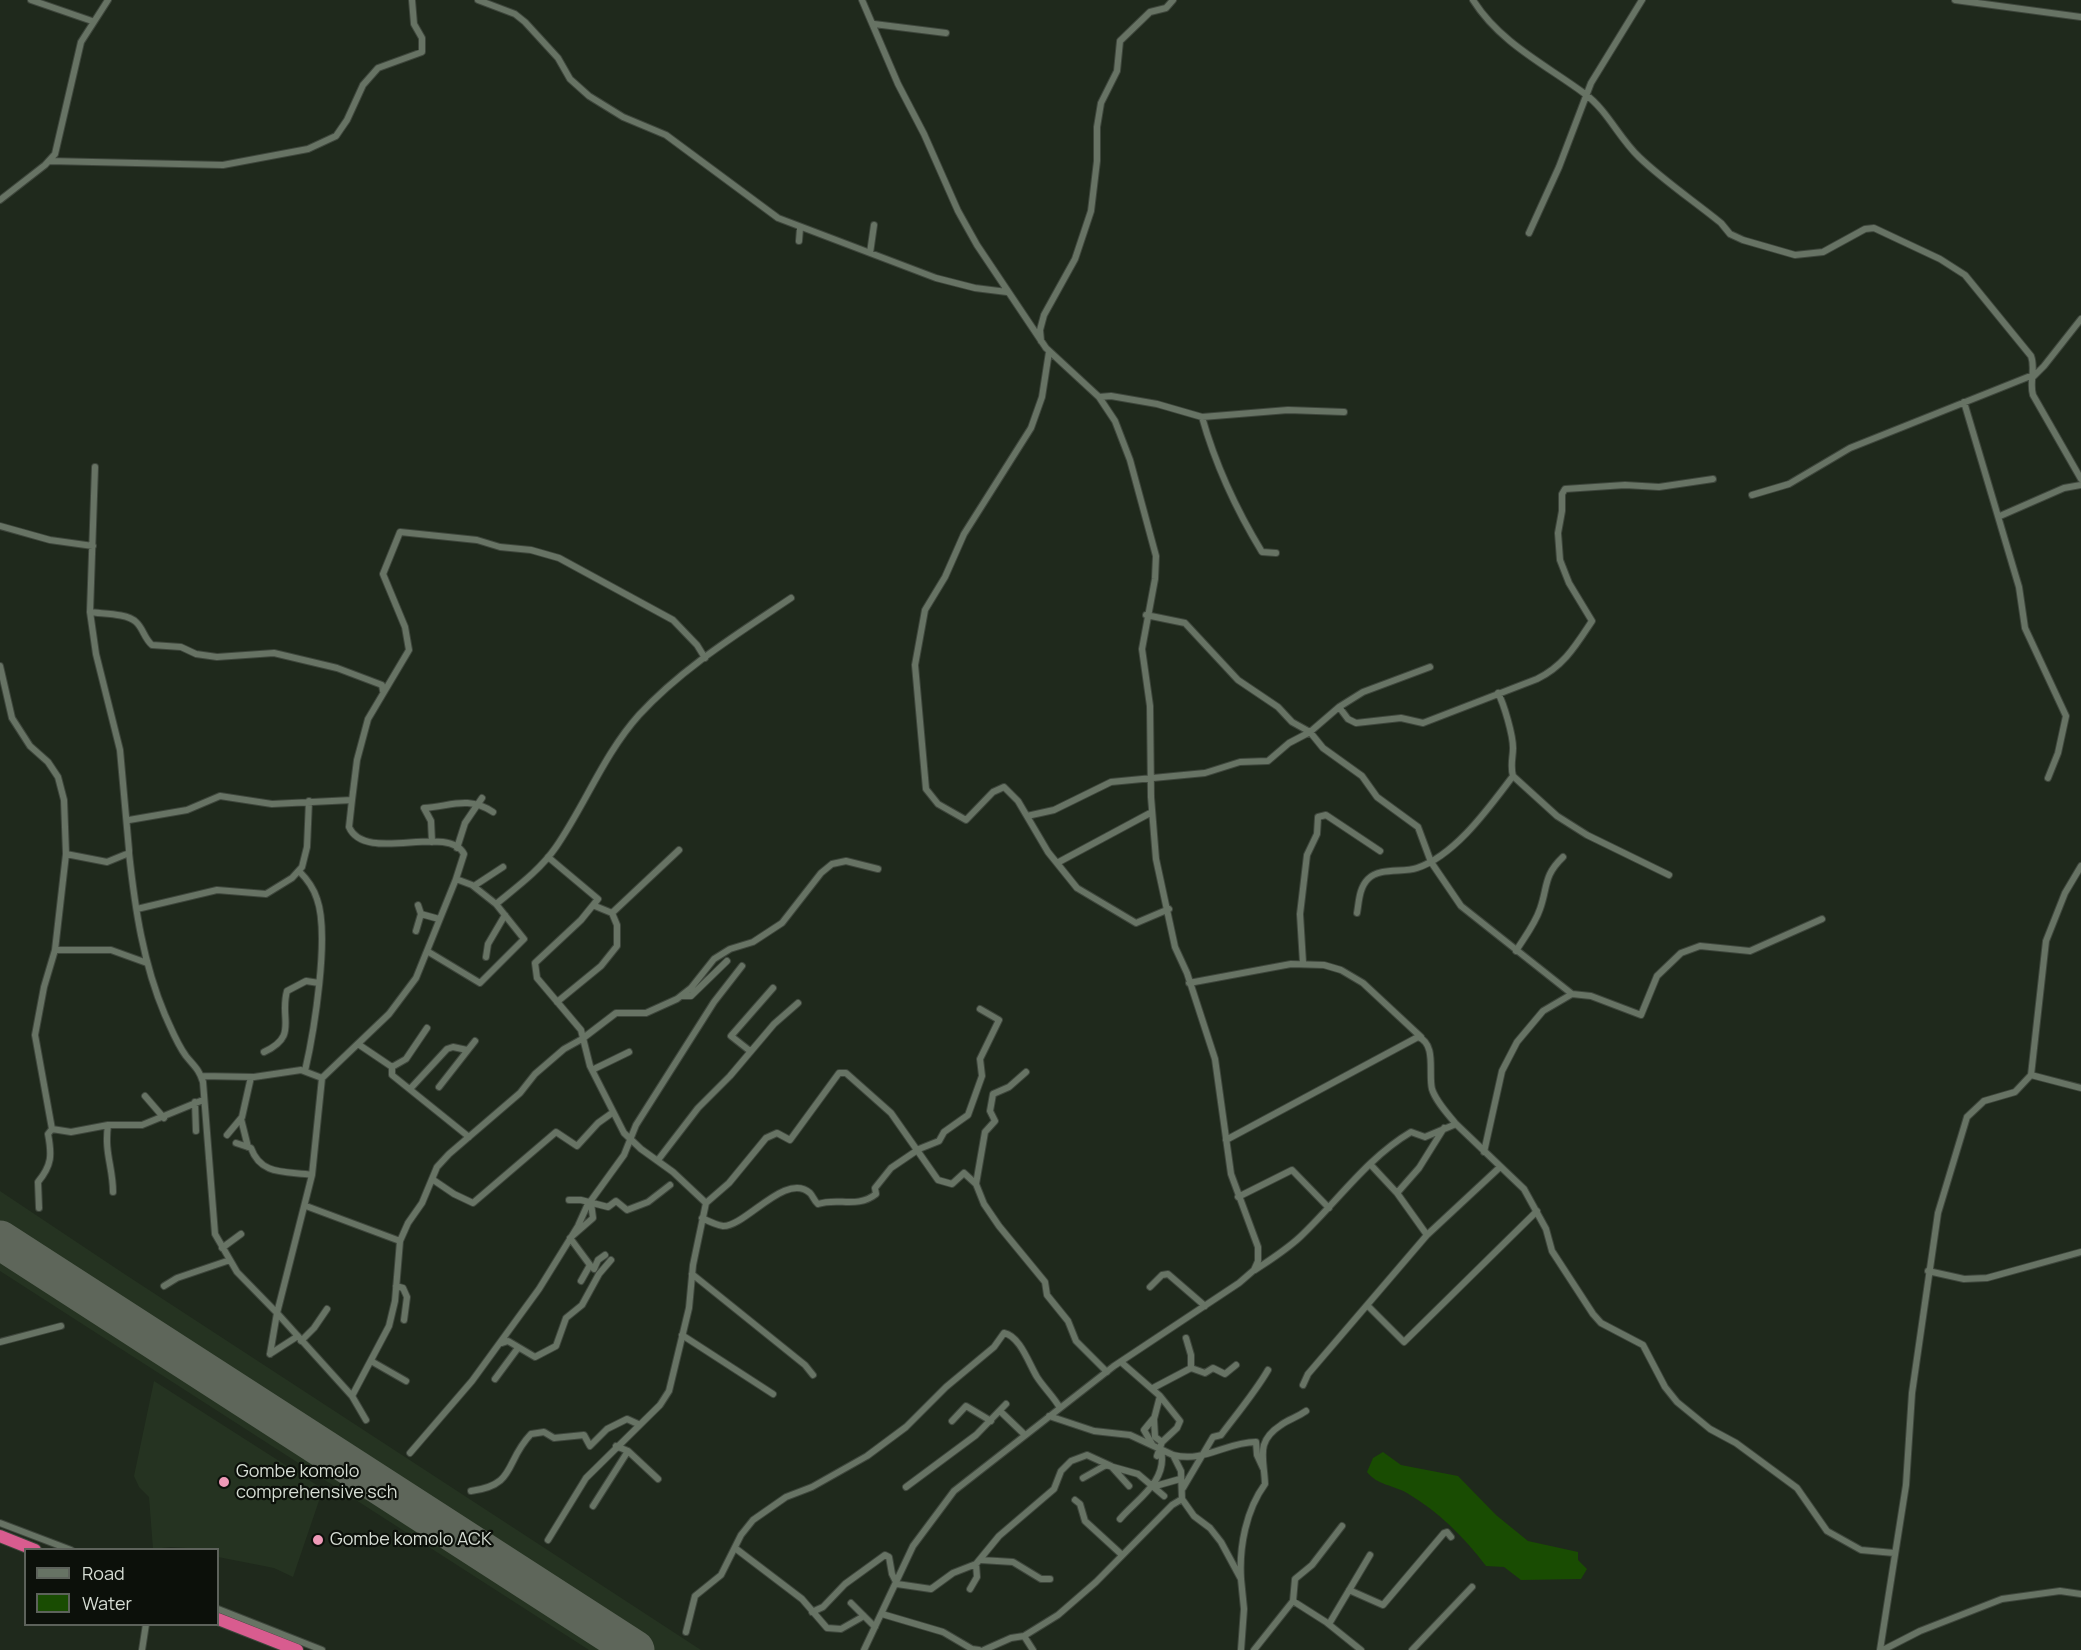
<!DOCTYPE html>
<style>
body{margin:0}
#map{position:relative;width:2081px;height:1650px;overflow:hidden;background:#1f291c;font-family:Manrope,sans-serif}
canvas{display:block}
.legend{position:absolute;left:24px;top:1548px;width:195px;height:78px;box-sizing:border-box;background:#0c100a;border:2px solid #5d625b;margin:0;padding:8px 10px;list-style:none;font-size:18px;color:#d6ddd4}
.legend li{display:flex;align-items:center;gap:12px;height:30px}
.legend b{width:30px;border:2px solid #5d625b}
</style>
<div id="map">
<canvas width="2081" height="1650"></canvas>
<ul class="legend">
<li><b style="height:8px;background:#677364"></b>Road</li>
<li><b style="height:16px;background:#194c02"></b>Water</li>
</ul>
</div>
<script>
const context = document.querySelector('canvas').getContext('2d');
context.lineJoin = 'round';
function fill(path, color) {
  context.fillStyle = color;
  context.fill(path, 'evenodd');
}
function trace(path, color, width, dash) {
  context.strokeStyle = color;
  context.lineWidth = width;
  context.lineCap = dash ? 'butt' : 'round';
  context.setLineDash(dash || []);
  context.stroke(path);
}
function write(font, color, halo, rows, align = 'center') {
  context.font = font + ' Manrope,sans-serif';
  context.lineWidth = 4.5;
  context.setLineDash([]);
  context.textBaseline = 'middle';
  context.strokeStyle = halo;
  context.fillStyle = color;
  for (const [text, x, y, turn = 0] of rows) {
    context.save();
    context.translate(x, y);
    context.rotate((+turn || 0) * Math.PI / 180);
    context.textAlign = isNaN(turn) ? turn : align;
    if (halo) context.strokeText(text, 0, 0);
    context.fillText(text, 0, 0);
    context.restore();
  }
}
fill(new Path2D(`
 M 0,1191 L 126,1275 L 701,1650 L 589,1650 L 0,1271 Z
 M 154,1381 L 323,1489 L 293,1577 L 274,1568 L 218,1557 L 218,1550 L 171,1547 L 153,1549 L 149,1497 L 139,1487 L 134,1476 Z`), '#253321');
fill(new Path2D(`
 M 1383,1452 L 1401,1465 L 1458,1476 L 1496,1515 L 1528,1541 L 1578,1552 L 1578,1560 L 1587,1569 L 1581,1579 L 1521,1580 L 1504,1567 L 1486,1566 C 1464,1537 1439,1512 1407,1493 C 1393,1485 1377,1485 1367,1472 L 1373,1458 Z`), '#194c02');
trace(new Path2D(`
 M 0,1240 L 635,1650`), '#5e665a', 39);
const street = new Path2D(`
 M 31,0 L 92,21
 M 478,0 L 515,14 L 525,22 L 558,58 L 570,79 L 589,96 L 623,117 L 666,135 L 778,218 L 936,278 L 975,288 L 1007,292
 M 862,0 L 898,84 L 924,134 L 958,211 L 977,245 L 1046,348 L 1099,397 L 1115,421 L 1130,460 L 1156,556 L 1155,579 L 1142,649 L 1150,706 L 1151,797 L 1156,859 L 1175,947 L 1187,973 L 1215,1059 L 1231,1174 L 1258,1247 L 1258,1261 L 1254,1270 L 1239,1283 L 1114,1366 L 954,1491 L 913,1546 L 864,1650
 M 1473,0 C 1500,43 1546,65 1585,94 C 1607,110 1619,138 1639,157 C 1664,181 1694,201 1721,223 L 1730,234 L 1743,240 L 1795,255 L 1823,252 L 1865,229 L 1874,228 L 1940,259 L 1965,275 L 2031,356 C 2036,369 2029,382 2033,395 L 2081,479
 M 1955,0 L 2081,17
 M 874,24 L 946,33
 M 49,161 L 223,165 L 308,149 L 336,136 L 347,120 L 363,85 L 378,68 L 422,52 L 422,38 L 414,24 L 412,0
 M 0,200 L 45,165 L 55,154 L 81,42 L 108,0
 M 1529,233 L 1559,167 L 1591,83 L 1642,0
 M 799,241 L 800,228
 M 870,253 L 874,225
 M 1041,341 L 1040,330 L 1044,315 L 1075,259 L 1091,211 L 1097,161 L 1097,127 L 1101,103 L 1117,71 L 1120,41 L 1150,12 L 1166,8 L 1173,0
 M 1049,352 L 1042,397 L 1031,428 L 964,534 L 945,577 L 925,610 L 915,665 L 926,789 L 938,804 L 966,820 L 993,792 L 1004,787 L 1018,801 L 1048,852 L 1077,888 L 1136,923 L 1169,909
 M 2033,377 L 2044,366 L 2081,319
 M 1099,397 L 1111,396 L 1157,404 L 1202,417 L 1288,410 L 1344,412
 M 1964,402 L 2019,587 L 2025,628 L 2066,716 L 2058,753 L 2048,778
 M 1202,417 C 1215,463 1237,511 1262,552 L 1276,553
 M 1752,495 L 1789,484 L 1850,448 L 2033,375
 M 2000,516 L 2064,488 L 2081,485
 M 0,526 L 50,540 L 93,546
 M 90,612 C 102,614 127,613 136,622 C 143,628 144,638 152,645 L 181,647 L 196,654 L 217,657 L 274,653 L 337,668 L 382,685 L 383,691
 M 1146,615 L 1185,623 L 1238,680 L 1278,707 L 1292,722 L 1310,732 L 1323,748 L 1362,776 L 1377,797 L 1418,827 L 1431,862 L 1461,906 L 1572,994
 M 0,666 L 12,718 L 30,746 L 48,762 L 58,777 L 64,800 L 66,854 L 55,950 L 44,987 L 35,1035 L 52,1129 L 48,1134 C 52,1155 52,1165 38,1182 L 39,1208
 M 1339,707 L 1363,692 L 1430,667
 M 1513,776 L 1557,816 L 1587,835 L 1669,875
 M 352,800 L 357,760 L 368,719 L 409,650 L 405,627 L 383,574 L 400,532 L 477,540 L 500,547 L 531,550 L 559,558 L 673,620 L 697,645 L 705,658
 M 1027,816 L 1054,810 L 1111,782 L 1205,773 L 1240,762 L 1268,761 L 1289,743 L 1310,732 L 1339,707 L 1348,719 L 1356,723 L 1401,718 L 1423,723 L 1537,679 C 1564,666 1576,645 1592,621 L 1569,583 L 1560,560 L 1558,533 L 1562,511 L 1562,494 L 1565,489 L 1625,485 L 1659,487 L 1713,479
 M 129,820 L 187,810 L 220,796 L 272,804 L 352,800 L 349,827 C 365,864 448,823 464,854 L 456,879
 M 432,842 L 431,821 L 424,808 C 449,807 467,795 493,812
 M 457,848 L 465,823 L 482,798
 M 129,853 C 135,908 143,963 165,1015 C 171,1028 177,1044 186,1056 C 194,1066 199,1069 203,1082 L 215,1234 L 237,1272 L 277,1313 L 270,1354
 M 66,854 L 107,862 L 129,853 L 129,850 L 120,750 L 96,654 L 90,612 L 95,467
 M 1057,863 L 1152,812
 M 299,871 C 307,879 314,889 317,899 C 330,935 314,1032 305,1071
 M 474,886 L 503,867
 M 418,905 L 421,914
 M 595,906 L 612,913
 M 137,909 L 217,890 L 266,894 L 292,878 L 302,867 L 307,847 L 309,801
 M 1357,913 C 1359,902 1359,888 1368,879 C 1380,867 1403,873 1417,868 C 1456,855 1490,806 1513,776 C 1510,765 1513,758 1513,748 C 1513,735 1504,704 1498,693
 M 416,931 L 421,914 L 439,919
 M 55,950 L 111,950 L 147,963
 M 427,951 L 480,983 L 524,939 L 496,904
 M 1516,951 C 1524,938 1535,924 1540,909 C 1548,887 1543,876 1563,857
 M 486,957 L 488,944 L 505,915
 M 1303,963 L 1300,914 L 1307,855 L 1317,834 L 1318,817 L 1326,815 L 1380,851
 M 1189,983 L 1291,964 L 1324,965 L 1341,970 L 1363,983 L 1421,1037
 M 682,996 L 691,996 L 727,961
 M 557,1002 L 601,966 L 617,946 L 617,925 L 612,913 L 679,850
 M 358,1044 L 392,1067 L 392,1075 L 469,1137
 M 750,1051 L 731,1036 L 773,988
 M 264,1052 C 299,1036 279,1019 287,991 L 306,981 L 319,983
 M 392,1067 L 406,1059 L 427,1028
 M 592,1070 L 629,1052
 M 1026,1072 L 1009,1087 L 993,1094 L 990,1111 L 995,1121 L 985,1132 L 976,1184 L 984,1204 L 999,1226 L 1045,1282 L 1047,1295 L 1068,1321 L 1076,1341 L 1107,1372
 M 2031,1075 L 2081,1088
 M 201,1076 L 254,1077 L 301,1070 L 322,1078
 M 439,1087 L 475,1041
 M 410,1089 L 447,1049 L 453,1047 L 467,1050
 M 145,1096 L 164,1118
 M 195,1102 L 196,1131
 M 241,1119 L 248,1147
 M 108,1125 C 104,1153 113,1167 113,1192
 M 52,1129 L 71,1132 L 108,1125 L 142,1125 L 203,1100
 M 227,1135 L 242,1117 L 251,1077
 M 1226,1140 L 1418,1037 C 1437,1044 1428,1073 1432,1089 C 1436,1102 1448,1114 1456,1124
 M 236,1143 L 251,1148 C 261,1176 286,1171 312,1175
 M 1484,1152 L 1502,1071 L 1517,1042 L 1543,1011 L 1572,994 L 1591,996 L 1641,1015 L 1657,976 L 1681,953 L 1700,946 L 1750,951 L 1822,919
 M 658,1160 L 698,1108 L 730,1076 L 774,1024 L 798,1003
 M 432,1179 L 454,1194 L 473,1203 L 556,1132 L 577,1146 L 598,1123 L 612,1113
 M 1397,1193 L 1419,1168 L 1444,1128
 M 1238,1197 L 1292,1170 L 1329,1208
 M 569,1200 L 581,1200 L 608,1207 L 616,1201 L 627,1210 L 648,1202 L 670,1185
 M 706,1203 L 729,1183 L 766,1138 L 777,1133 L 790,1140 L 839,1073 L 846,1073 L 891,1113 L 938,1180 L 952,1184 L 964,1173 L 976,1184
 M 306,1206 L 400,1241
 M 702,1218 C 708,1221 716,1225 723,1226 C 745,1227 786,1171 810,1193 C 813,1196 814,1201 818,1204 C 838,1197 857,1209 876,1194 L 875,1188 L 891,1168 L 919,1149 L 939,1141 L 944,1132 L 968,1115 L 982,1076 L 980,1059 L 999,1020 L 980,1009
 M 1427,1235 L 1499,1168
 M 222,1248 L 241,1234
 M 594,1269 L 598,1260 L 605,1255
 M 1255,1270 C 1270,1260 1286,1250 1300,1237 C 1337,1202 1367,1158 1411,1132 L 1425,1137 L 1456,1124 L 1524,1189 L 1546,1229 L 1552,1251 L 1593,1314 L 1601,1323 L 1643,1345 L 1665,1387 L 1677,1402 L 1710,1429 L 1736,1443 L 1797,1488 L 1827,1531 L 1861,1550 L 1894,1553
 M 1928,1271 L 1964,1279 L 1987,1278 L 2081,1252
 M 692,1274 L 805,1365 L 813,1375
 M 581,1281 L 590,1265 L 570,1238 L 593,1218 L 591,1203
 M 164,1286 L 177,1278 L 230,1260
 M 396,1286 L 403,1288 L 407,1297 L 404,1320
 M 1150,1287 L 1162,1275 L 1168,1274 L 1205,1306
 M 1367,1305 L 1404,1342 L 1537,1211
 M 682,1335 L 773,1394
 M 1186,1338 L 1191,1355 L 1191,1368
 M 301,1341 L 314,1328 L 327,1309
 M 0,1342 L 61,1326
 M 502,1343 L 508,1341 L 535,1357 L 556,1346 L 566,1318 L 582,1305 L 599,1274 L 611,1260
 M 270,1354 L 298,1336
 M 371,1361 L 406,1381
 M 1121,1362 L 1160,1396 L 1154,1419 L 1155,1437 L 1162,1442 L 1157,1456
 M 495,1379 L 518,1348
 M 1303,1385 L 1308,1374 L 1427,1235 L 1397,1193 L 1370,1164
 M 1153,1388 L 1191,1368 L 1205,1373 L 1213,1368 L 1225,1374 L 1236,1365
 M 352,1396 L 389,1326 L 395,1301 L 400,1241 L 408,1223 L 422,1203 L 437,1167 L 449,1154 L 520,1093 L 535,1074 L 564,1049 L 582,1039 L 616,1013 L 646,1013 L 677,999 L 691,988 L 714,959 L 730,949 L 753,942 L 782,923 L 821,873 L 832,864 L 846,861 L 878,869
 M 1160,1396 L 1180,1421 L 1177,1428 L 1162,1442
 M 1000,1411 L 1025,1435
 M 1049,1416 L 1094,1431 L 1130,1435 L 1173,1455 L 1181,1471 L 1182,1499 L 1194,1516 L 1210,1528 L 1221,1542 L 1241,1579 L 1244,1609 L 1241,1650
 M 366,1420 L 352,1396 L 277,1313 L 312,1175 L 322,1078 L 389,1014 L 416,978 L 456,879 L 472,885 L 496,904 C 518,886 540,870 556,847 C 585,805 604,754 639,715 C 682,668 739,633 791,598
 M 952,1421 L 966,1406 L 991,1421
 M 1152,1444 L 1144,1430 L 1153,1419
 M 616,1446 L 628,1451 L 658,1479
 M 410,1453 L 472,1381 L 539,1289 L 578,1226 L 587,1206 L 624,1155 L 636,1125 L 714,1002 L 742,966
 M 1173,1455 C 1204,1463 1226,1442 1256,1442 L 1257,1455 L 1263,1468
 M 1083,1478 L 1106,1465 L 1138,1474 L 1164,1496
 M 906,1487 L 976,1435 L 1006,1404
 M 1152,1487 L 1180,1479
 M 1183,1488 L 1213,1437 L 1221,1435 C 1236,1415 1256,1391 1268,1370
 M 471,1491 C 517,1485 504,1462 531,1434 L 544,1432 L 554,1438 L 584,1435 L 590,1446 L 607,1429 L 627,1419 L 638,1424
 M 1075,1500 L 1080,1504 L 1085,1521 L 1121,1554
 M 593,1506 L 628,1451
 M 1120,1519 C 1137,1499 1168,1481 1161,1451
 M 0,1523 L 71,1550
 M 548,1540 L 586,1478 L 660,1405 L 669,1391 L 689,1308 L 693,1265 L 706,1203 L 673,1172 L 641,1149 L 624,1133 L 590,1066 L 581,1030 L 537,978 L 535,963 L 581,920 L 598,899 L 548,857
 M 735,1548 L 802,1599 L 827,1628 L 841,1629 L 864,1616
 M 981,1560 L 1013,1562 L 1041,1579 L 1050,1579
 M 1241,1579 C 1239,1547 1246,1510 1265,1484 C 1264,1457 1255,1442 1281,1425 C 1289,1419 1296,1418 1306,1411
 M 970,1589 L 977,1577 L 976,1564
 M 1349,1590 L 1383,1605 L 1444,1533 L 1447,1532 L 1451,1537
 M 1293,1601 L 1295,1579 L 1312,1565 L 1342,1526
 M 851,1603 L 875,1627
 M 218,1609 L 322,1650
 M 812,1612 L 823,1607 L 845,1584 L 885,1555 L 889,1557 L 892,1574 L 897,1584 L 931,1589 L 953,1573 L 976,1564 L 999,1536 L 1054,1489 L 1061,1471 L 1071,1461 L 1087,1455 L 1111,1466 L 1129,1486
 M 882,1614 L 943,1632 L 972,1649 L 979,1650
 M 1329,1624 L 1370,1555
 M 686,1632 L 695,1596 L 721,1575 L 741,1535 L 753,1520 L 786,1497 L 812,1487 L 867,1456 L 906,1427 L 946,1387 L 994,1347 L 1004,1333 C 1020,1336 1029,1364 1037,1377 C 1044,1388 1054,1397 1060,1408
 M 1024,1636 L 1033,1650
 M 142,1650 L 146,1624
 M 984,1650 L 1011,1638 L 1024,1636 L 1058,1615 L 1096,1582 L 1172,1505 L 1182,1499
 M 1254,1650 L 1293,1601 L 1326,1622 L 1361,1650
 M 1412,1650 L 1472,1587
 M 1880,1650 L 1906,1485 L 1912,1393 L 1938,1213 L 1967,1117 L 1984,1101 L 2015,1092 L 2031,1075 L 2046,941 L 2065,893 L 2081,866
 M 1883,1650 L 1920,1631 L 2002,1599 L 2060,1591 L 2081,1594`);
const highway = new Path2D(`
 M 0,1536 L 35,1550
 M 218,1619 L 297,1650`);
trace(street, '#3e463c', 8);
trace(highway, '#3e463c', 14);
trace(street, '#677364', 6);
trace(highway, '#d85c8f', 12);
for (const [x, y, r, color] of [
 [224,1482,6,"#ef9ab8"],
 [318,1540,6,"#ef9ab8"]
]) {
  const dot = new Path2D();
  dot.arc(x, y, r, 0, 2 * Math.PI);
  context.fillStyle = color;
  context.fill(dot);
  trace(dot, '#0c100a', 2);
}
write('18px', '#d6ddd4', '#0c100a', [
 ["Gombe komolo",236,1472],
 ["comprehensive sch",236,1493],
 ["Gombe komolo ACK",330,1540]
], 'left');
</script>
